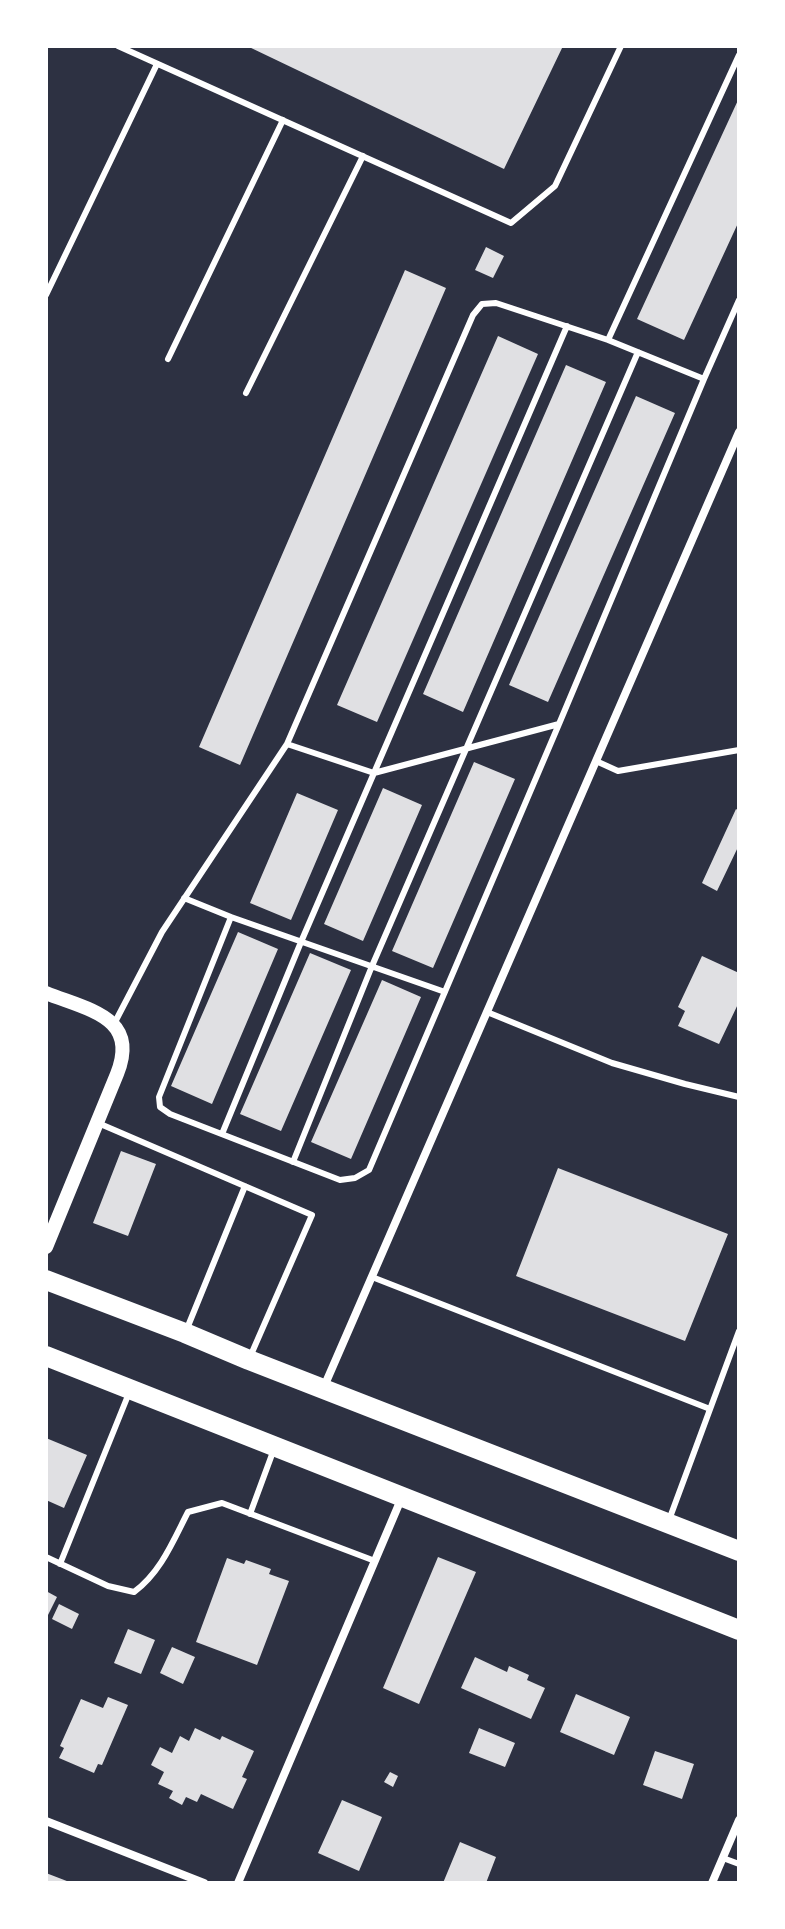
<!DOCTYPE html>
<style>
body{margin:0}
#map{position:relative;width:785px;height:1929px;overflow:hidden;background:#2d3142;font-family:Karla,sans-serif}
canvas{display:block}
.frame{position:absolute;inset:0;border:48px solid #fff;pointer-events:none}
</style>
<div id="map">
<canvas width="785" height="1929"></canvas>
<div class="frame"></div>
</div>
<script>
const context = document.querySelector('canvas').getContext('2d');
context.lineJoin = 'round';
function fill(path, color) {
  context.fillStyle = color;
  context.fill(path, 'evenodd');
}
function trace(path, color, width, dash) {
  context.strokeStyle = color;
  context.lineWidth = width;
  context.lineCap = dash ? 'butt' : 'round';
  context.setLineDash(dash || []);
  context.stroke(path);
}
fill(new Path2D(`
 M 247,46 L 563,46 L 504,169 Z
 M 739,98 L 739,221 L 684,340 L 637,319 Z
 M 486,247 L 504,256 L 493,278 L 475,270 Z
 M 405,270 L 446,288 L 240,765 L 199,747 Z
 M 498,336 L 538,354 L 377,722 L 337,705 Z
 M 566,365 L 606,382 L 463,712 L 423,694 Z
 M 636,396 L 675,413 L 548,702 L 509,685 Z
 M 474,762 L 515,779 L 433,968 L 392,951 Z
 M 383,788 L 422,805 L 363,941 L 324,924 Z
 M 297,793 L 338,810 L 291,920 L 250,903 Z
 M 736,809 L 739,811 L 739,845 L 717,891 L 702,883 Z
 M 238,932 L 278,949 L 212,1104 L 171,1086 Z
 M 310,953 L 351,970 L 281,1131 L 240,1114 Z
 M 702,956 L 739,973 L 739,1002 L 719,1044 L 678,1026 L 685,1011 L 678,1007 Z
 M 382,980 L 421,997 L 351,1159 L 311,1142 Z
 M 121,1151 L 156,1164 L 128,1236 L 93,1223 Z
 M 558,1168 L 728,1234 L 685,1341 L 516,1276 Z
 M 46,1438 L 87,1455 L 64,1508 L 46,1500 Z
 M 438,1557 L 476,1572 L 419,1704 L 383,1688 Z
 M 227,1558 L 244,1564 L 246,1560 L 271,1569 L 269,1574 L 289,1581 L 257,1665 L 196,1642 Z
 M 46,1591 L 57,1597 L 48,1615 L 46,1614 Z
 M 59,1604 L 79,1614 L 72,1629 L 52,1619 Z
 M 128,1629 L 155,1640 L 141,1674 L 114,1663 Z
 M 172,1647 L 195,1657 L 183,1684 L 160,1673 Z
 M 475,1657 L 507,1672 L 509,1666 L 529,1675 L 527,1680 L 545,1688 L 531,1719 L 461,1688 Z
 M 576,1694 L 630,1717 L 614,1755 L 560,1732 Z
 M 108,1697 L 128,1705 L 102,1765 L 98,1764 L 94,1773 L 59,1758 L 64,1748 L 60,1746 L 81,1699 L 103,1708 Z
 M 195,1728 L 220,1740 L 222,1736 L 254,1751 L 242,1777 L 247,1779 L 233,1809 L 201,1794 L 197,1802 L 186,1797 L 182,1805 L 169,1798 L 173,1791 L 158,1784 L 164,1772 L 151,1765 L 160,1747 L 172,1753 L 180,1736 L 189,1741 Z
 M 479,1728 L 515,1743 L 505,1767 L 469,1753 Z
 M 655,1751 L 694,1764 L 682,1799 L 643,1785 Z
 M 390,1772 L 398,1776 L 393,1787 L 384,1782 Z
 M 342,1800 L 382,1817 L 359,1871 L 318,1853 Z
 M 460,1842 L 496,1857 L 486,1883 L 443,1883 Z
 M 46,1873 L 72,1883 L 46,1883 Z`), '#e0e0e3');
trace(new Path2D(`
 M 118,46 L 511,223 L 555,186 L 621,46
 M 739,55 L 608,340 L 496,303 L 482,304 L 473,315 L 287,744 L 374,773 L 559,724 L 704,379 L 739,300
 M 46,295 L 157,64
 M 608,340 L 704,379
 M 168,359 L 283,120
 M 246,393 L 363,156
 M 596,761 L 618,771 L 739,750
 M 184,898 L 231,917 L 159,1097 L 160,1107 L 170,1114 L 340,1180 L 355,1178 L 369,1170 L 559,724
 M 231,917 L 445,992
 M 487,1012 L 612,1063 L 685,1084 L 739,1097
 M 114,1024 L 162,932 L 287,744
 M 98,1123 L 312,1215 L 250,1357
 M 222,1134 L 301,942 L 567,326
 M 293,1162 L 372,966 L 638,352
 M 372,1277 L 710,1409
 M 186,1331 L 245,1186
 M 250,1514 L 274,1449
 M 669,1520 L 739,1331
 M 46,1557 L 108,1586 L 134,1592 C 161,1572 173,1541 188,1512 L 222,1503 L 375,1561
 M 60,1564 L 129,1393
 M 723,1858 L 739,1864`), '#fff', 6);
trace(new Path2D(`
 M 323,1389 L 739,432
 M 46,1821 L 204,1883
 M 238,1883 L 402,1497
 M 712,1883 L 739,1820`), '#fff', 8);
trace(new Path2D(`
 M 46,993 C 88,1010 140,1017 117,1074 L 46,1247`), '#fff', 14);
trace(new Path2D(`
 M 46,1280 L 185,1333 L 249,1360 L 739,1551
 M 46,1356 L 739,1630`), '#fff', 20);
</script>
